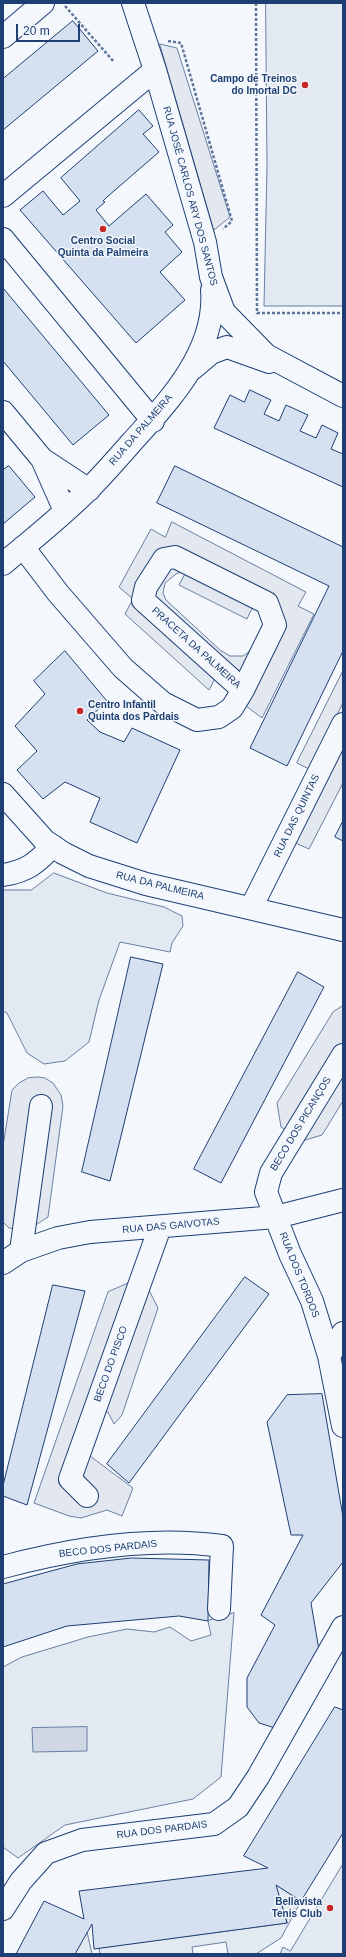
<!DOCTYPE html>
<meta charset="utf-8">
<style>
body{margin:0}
#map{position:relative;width:346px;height:1957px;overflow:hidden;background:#f4f7fb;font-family:Helvetica,sans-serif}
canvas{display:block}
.frame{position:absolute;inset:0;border:4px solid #1d3f73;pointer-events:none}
.scale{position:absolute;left:16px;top:24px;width:64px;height:18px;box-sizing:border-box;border:2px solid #1d3f73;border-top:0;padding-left:5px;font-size:12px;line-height:14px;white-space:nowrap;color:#1d3f73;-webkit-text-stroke:3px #f4f7fb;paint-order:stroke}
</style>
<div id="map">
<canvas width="346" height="1957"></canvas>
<div class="frame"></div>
<div class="scale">20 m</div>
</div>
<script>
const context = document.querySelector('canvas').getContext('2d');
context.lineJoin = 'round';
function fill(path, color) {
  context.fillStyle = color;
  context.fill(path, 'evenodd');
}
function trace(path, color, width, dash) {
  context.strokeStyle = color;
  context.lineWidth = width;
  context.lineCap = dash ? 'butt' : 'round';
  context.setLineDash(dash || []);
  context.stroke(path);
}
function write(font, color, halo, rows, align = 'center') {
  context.font = font + ' Helvetica,sans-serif';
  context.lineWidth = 3;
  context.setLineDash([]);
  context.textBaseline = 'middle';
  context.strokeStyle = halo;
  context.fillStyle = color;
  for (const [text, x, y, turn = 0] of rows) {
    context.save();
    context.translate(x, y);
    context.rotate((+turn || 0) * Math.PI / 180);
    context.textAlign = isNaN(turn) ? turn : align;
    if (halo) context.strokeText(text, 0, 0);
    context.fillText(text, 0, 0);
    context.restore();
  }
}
const green = new Path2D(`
 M 266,3 L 343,3 L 343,306 L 264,306 L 267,167 Z
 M 54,873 L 107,893 L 164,907 L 182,916 L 183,926 L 172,943 L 170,952 L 120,942 L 99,1000 L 89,1042 L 65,1061 L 44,1064 L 27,1053 L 7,1013 L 3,1011 L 3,890 L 31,890 Z
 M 234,1613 L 221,1777 L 193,1799 L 65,1825 L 18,1858 L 3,1847 L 3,1667 L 22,1657 L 88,1637 L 127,1629 L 154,1632 L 170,1627 L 191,1641 L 211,1635 L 208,1621 Z
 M 343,1864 L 343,1954 L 280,1954 L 283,1947 L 290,1951 Z
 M 276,1885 L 301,1901 L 281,1938 L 256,1954 L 228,1954 L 226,1942 L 192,1947 L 193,1954 L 100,1954 L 99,1948 L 287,1923 Z
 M 87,1932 L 92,1954 L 75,1954 Z`);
fill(green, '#e3e9f0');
trace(green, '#687fa3', 1);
const parking = new Path2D(`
 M 160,44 L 177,48 L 230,217 L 214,230 Z
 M 172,522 L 306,592 L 298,606 L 314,614 L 262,718 L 246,706 L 217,675 L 209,690 L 125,614 L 133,599 L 119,587 L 151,529 L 165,537 ZM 182,572 L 186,572 L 179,585 L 247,619 L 253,606 L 264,615 L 264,626 L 250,651 L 243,656 L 230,656 L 220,650 L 166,600 L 163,593 L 165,583 L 176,574 Z
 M 343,671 L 343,703 L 309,769 L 297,763 Z
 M 343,741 L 343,783 L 309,849 L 293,842 Z
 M 343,1006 L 343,1101 L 322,1135 L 302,1141 L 281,1127 L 277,1103 L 333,1012 Z
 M 38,1077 L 45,1078 L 53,1083 L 61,1095 L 63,1106 L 48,1217 L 28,1230 L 9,1228 L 3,1222 L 3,1146 L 12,1090 L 19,1083 L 28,1078 Z
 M 129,1283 L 148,1288 L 158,1308 L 122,1415 L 114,1424 L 108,1412 L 106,1412 L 90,1456 L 133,1488 L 122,1516 L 107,1510 L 81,1518 L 69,1516 L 34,1503 L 108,1292 Z`);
fill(parking, '#e3e8f0');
trace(parking, '#687fa3', 1);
const water = new Path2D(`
 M 87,1727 L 87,1751 L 33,1752 L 32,1728 Z`);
fill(water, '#cfd7e4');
trace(water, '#687fa3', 1);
const building = new Path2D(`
 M 73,21 L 98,51 L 3,130 L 3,79 Z
 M 139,110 L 153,126 L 143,134 L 159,152 L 107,197 L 103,201 L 105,202 L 96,210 L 109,226 L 146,194 L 173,225 L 165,232 L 182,252 L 160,272 L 185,300 L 136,343 L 20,210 L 43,191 L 63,215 L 80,201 L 61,178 Z
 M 3,288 L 109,415 L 73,445 L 3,361 Z
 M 250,390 L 271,400 L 264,414 L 279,421 L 286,405 L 308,415 L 300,431 L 316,438 L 322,425 L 338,433 L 331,449 L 343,454 L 343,487 L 214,428 L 230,395 L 244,402 Z
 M 9,466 L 35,497 L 3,524 L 3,470 Z
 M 175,466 L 343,547 L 343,651 L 287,766 L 250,748 L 329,586 L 157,503 Z
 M 65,651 L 107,701 L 87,720 L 100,732 L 124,742 L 132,728 L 180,750 L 137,843 L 90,822 L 100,798 L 65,782 L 43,799 L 17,770 L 37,751 L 15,726 L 45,694 L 34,681 Z
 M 343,821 L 343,841 L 335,837 Z
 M 131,957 L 163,964 L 110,1181 L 82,1172 Z
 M 298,972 L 324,987 L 221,1183 L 194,1169 Z
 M 245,1277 L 269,1294 L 129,1483 L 107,1464 Z
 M 53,1285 L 85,1291 L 27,1505 L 3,1496 L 3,1486 Z
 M 322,1394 L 343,1517 L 343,1562 L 311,1603 L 320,1656 L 275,1728 L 259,1723 L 247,1707 L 247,1678 L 275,1625 L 261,1615 L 303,1535 L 291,1535 L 267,1422 L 287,1395 Z
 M 132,1558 L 209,1560 L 208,1621 L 179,1616 L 67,1626 L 3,1647 L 3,1584 L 77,1564 Z
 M 335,1707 L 343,1710 L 343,1833 L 301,1901 L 276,1885 L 287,1923 L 94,1949 L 92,1924 L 75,1954 L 16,1954 L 44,1901 L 84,1919 L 79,1891 L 268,1868 L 244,1856 Z`);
fill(building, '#d5e0f0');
trace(building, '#1d3f73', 1);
const minor = new Path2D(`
 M 133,3 L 155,70 L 205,242 L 211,277 L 224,312 L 266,355 L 343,396
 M 3,37 L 43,3
 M 3,196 L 155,70
 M 3,239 L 153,421
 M 192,369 L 211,353 L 227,347 L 269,362
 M 3,412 L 42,459 L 65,511
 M 42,459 L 89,490
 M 23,547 L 58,593 L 123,668 L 163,703 L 197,720 L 219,717 L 232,708 L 243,690 L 275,625 L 267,603 L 175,557 L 164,559 L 146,587 L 143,600 L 243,690
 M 3,564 C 32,540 62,516 88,490 C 103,475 117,459 131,443 C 169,401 217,351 212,290
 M 3,794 L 45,841 L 63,853 L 89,866 L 146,884 L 343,930
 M 3,875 C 28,871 36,863 53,846
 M 251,908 L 343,724
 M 343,1055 L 271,1173 L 266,1192 L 290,1254 L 312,1301 L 329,1356 L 343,1426
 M 21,1251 L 41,1106
 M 3,1263 L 21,1251 L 58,1238 L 90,1232 L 276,1217 L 343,1200
 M 329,1356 L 343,1333
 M 87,1496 L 70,1479 L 160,1227
 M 3,1567 C 74,1548 149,1536 222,1546 L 219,1609
 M 3,1909 L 21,1881 L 46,1853 L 82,1840 L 214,1824 L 238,1807 L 258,1777 L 343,1627`);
trace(minor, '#1d3f73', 24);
trace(new Path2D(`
 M 256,3 L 257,313 L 343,313
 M 65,6 L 114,62
 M 168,41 L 181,43 L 232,221 L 223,229`), '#5e769c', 2.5, [3, 2]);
trace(minor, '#f4f7fb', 22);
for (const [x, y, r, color] of [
 [305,85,4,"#c62828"],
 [103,229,4,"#c62828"],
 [80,711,4,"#c62828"],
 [330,1908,4,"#c62828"]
]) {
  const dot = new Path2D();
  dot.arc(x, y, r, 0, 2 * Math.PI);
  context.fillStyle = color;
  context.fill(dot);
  trace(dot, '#f4f7fb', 1.5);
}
write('bold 10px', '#1d3f73', '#f4f7fb', [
 ["Campo de Treinos",297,79],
 ["do Imortal DC",297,91],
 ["Centro Social",103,241,"center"],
 ["Quinta da Palmeira",103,253,"center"],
 ["Centro Infantil",88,705,"left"],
 ["Quinta dos Pardais",88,717,"left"],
 ["Bellavista",322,1902],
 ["Tenis Club",322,1914]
], 'right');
write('10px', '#1d3f73', '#f4f7fb', [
 ["RUA JOSÉ CARLOS ARY DOS SANTOS",190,196,75],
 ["RUA DA PALMEIRA",141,430,-49],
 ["PRACETA DA PALMEIRA",196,648,42],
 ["RUA DAS QUINTAS",297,816,-64],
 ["RUA DA PALMEIRA",160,886,14],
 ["BECO DOS PICANÇOS",301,1124,-59],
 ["RUA DAS GAIVOTAS",171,1226,-5],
 ["RUA DOS TORDOS",299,1275,68],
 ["BECO DO PISCO",111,1364,-70],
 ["BECO DOS PARDAIS",108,1549,-6],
 ["RUA DOS PARDAIS",162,1830,-7]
]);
</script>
